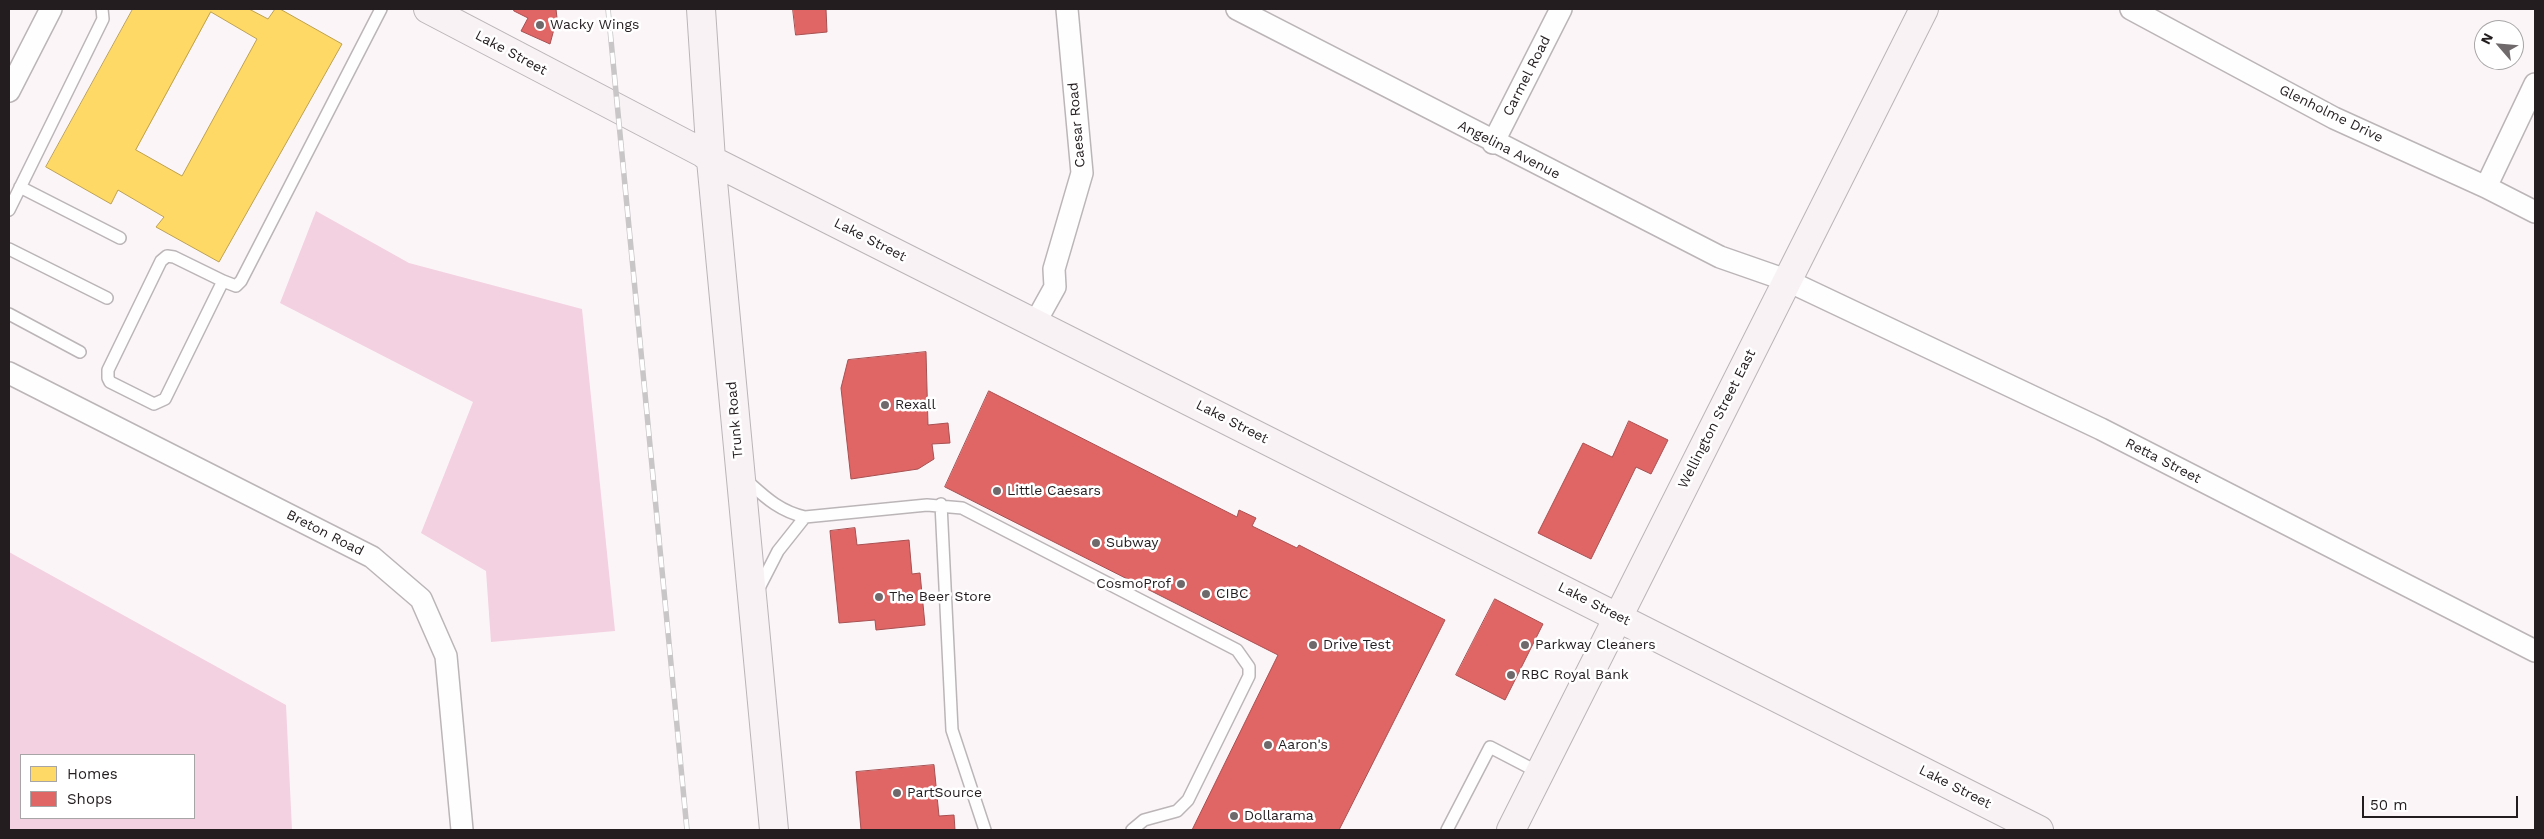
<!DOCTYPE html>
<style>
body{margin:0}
#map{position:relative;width:2544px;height:839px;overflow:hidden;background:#fbf5f8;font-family:"Work Sans",sans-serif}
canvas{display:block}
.frame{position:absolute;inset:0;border:10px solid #231d20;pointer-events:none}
.legend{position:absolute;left:20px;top:754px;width:175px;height:65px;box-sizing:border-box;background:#fff;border:1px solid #a7a5a6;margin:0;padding:6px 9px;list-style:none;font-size:15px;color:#231d20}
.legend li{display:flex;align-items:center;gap:10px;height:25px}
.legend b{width:25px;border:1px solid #a7a5a6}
.north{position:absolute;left:2474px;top:20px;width:50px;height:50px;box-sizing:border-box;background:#fff;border:1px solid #a7a5a6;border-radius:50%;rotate:297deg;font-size:14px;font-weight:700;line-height:20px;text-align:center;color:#231d20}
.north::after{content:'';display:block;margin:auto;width:18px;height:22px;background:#6f696c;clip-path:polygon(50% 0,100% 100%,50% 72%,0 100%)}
.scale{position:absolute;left:2362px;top:796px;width:156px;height:22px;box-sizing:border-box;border:2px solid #231d20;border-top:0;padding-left:6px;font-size:15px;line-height:18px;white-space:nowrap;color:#231d20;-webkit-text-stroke:4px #fff;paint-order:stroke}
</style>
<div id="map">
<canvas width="2544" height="839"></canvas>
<div class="frame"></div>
<ul class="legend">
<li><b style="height:14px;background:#ffd966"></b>Homes</li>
<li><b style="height:14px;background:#e06666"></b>Shops</li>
</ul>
<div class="north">N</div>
<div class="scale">50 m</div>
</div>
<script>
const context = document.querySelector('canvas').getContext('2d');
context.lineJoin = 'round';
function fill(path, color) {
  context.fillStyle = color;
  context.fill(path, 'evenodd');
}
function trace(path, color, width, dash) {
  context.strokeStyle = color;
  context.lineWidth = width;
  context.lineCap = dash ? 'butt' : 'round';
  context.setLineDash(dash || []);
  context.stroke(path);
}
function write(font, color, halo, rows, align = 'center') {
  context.font = font + ' "Work Sans",sans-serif';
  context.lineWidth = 5;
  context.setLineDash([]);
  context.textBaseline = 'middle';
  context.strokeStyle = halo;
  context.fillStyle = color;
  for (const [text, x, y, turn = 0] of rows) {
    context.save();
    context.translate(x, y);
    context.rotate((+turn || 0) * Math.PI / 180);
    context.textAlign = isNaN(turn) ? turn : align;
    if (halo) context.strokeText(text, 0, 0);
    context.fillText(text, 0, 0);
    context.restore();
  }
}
fill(new Path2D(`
 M 316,211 L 409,263 L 582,309 L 615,631 L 491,642 L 486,571 L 421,533 L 473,402 L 280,303 Z
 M 9,552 L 286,705 L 292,830 L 9,830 ZM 21,755 L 194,755 L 194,818 L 21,818 Z`), '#f3d1e0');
const homes = new Path2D(`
 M 133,9 L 249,9 L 268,19 L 275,9 L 280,9 L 342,44 L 219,262 L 156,227 L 164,217 L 118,190 L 111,204 L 46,167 ZM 211,12 L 257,39 L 182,176 L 136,150 Z`);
fill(homes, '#ffd966');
trace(homes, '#bda151', 1);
const shops = new Path2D(`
 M 514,9 L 556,9 L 557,18 L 550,44 L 521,31 L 528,18 L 514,11 Z
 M 793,9 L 826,9 L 827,32 L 796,35 Z
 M 926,352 L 928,425 L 948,423 L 950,443 L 932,444 L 934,459 L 918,469 L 851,479 L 841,388 L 848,360 Z
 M 989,391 L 1237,517 L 1239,510 L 1256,518 L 1252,526 L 1297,548 L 1299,545 L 1445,620 L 1339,830 L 1192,830 L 1278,655 L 945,487 Z
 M 1629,421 L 1668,440 L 1651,474 L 1636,467 L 1591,559 L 1538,533 L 1583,443 L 1612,457 Z
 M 855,528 L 857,545 L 909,540 L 912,574 L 920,573 L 925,625 L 876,630 L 875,620 L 839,623 L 830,531 Z
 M 1495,599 L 1543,624 L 1505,700 L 1456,675 Z
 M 934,765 L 939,816 L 954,815 L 955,830 L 861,830 L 856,772 Z`);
fill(shops, '#e06666');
trace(shops, '#a75051', 1);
const lane = new Path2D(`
 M 20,187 L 120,238
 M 9,210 L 103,19 L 102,9
 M 9,249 L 107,298
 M 223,281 L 165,399 L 154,404 L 110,382 L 108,378 L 108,370 L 161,261 L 167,256 L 174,257 L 223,281 L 236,286 L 241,281 L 381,9
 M 9,314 L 80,352
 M 746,480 C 765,497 779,511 805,517 L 927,505 L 962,508 L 1237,650 L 1249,667 L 1249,676 L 1188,800 L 1177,811 L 1144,820 L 1132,830
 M 941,504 L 952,730 L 985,830
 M 758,590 L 778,551 L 805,517
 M 1447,830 L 1490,747 L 1540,773`);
const street = new Path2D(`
 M 1237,9 L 1720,257 L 1786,280 L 2101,429 L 2535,651
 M 2131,9 L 2334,118 L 2486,187 L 2535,212
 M 9,91 L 51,9
 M 1493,143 L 1561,9
 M 2486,187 L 2535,84
 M 1035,323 L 1055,287 L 1054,269 L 1082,173 L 1067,9
 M 9,373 L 372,557 L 421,599 L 446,656 L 462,830`);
const secondary = new Path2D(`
 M 428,9 L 703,153 L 711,160 L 2039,830
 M 701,9 L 711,160 L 774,830
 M 1511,830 L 1924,9`);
trace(lane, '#bbb5b8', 14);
trace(street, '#bbb5b8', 24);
trace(secondary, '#bbb5b8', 30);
trace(lane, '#fefefe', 11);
trace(street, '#fefefe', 21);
trace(secondary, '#f8f2f5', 28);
const rail = new Path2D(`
 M 608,9 L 687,830`);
trace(rail, '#c8c6c7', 5.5);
trace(rail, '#fff', 4, [11]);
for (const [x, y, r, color] of [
 [540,25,5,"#6f696c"],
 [885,405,5,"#6f696c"],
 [997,491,5,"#6f696c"],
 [1096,543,5,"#6f696c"],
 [1181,584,5,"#6f696c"],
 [1206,594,5,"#6f696c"],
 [879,597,5,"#6f696c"],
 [1313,645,5,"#6f696c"],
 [1525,645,5,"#6f696c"],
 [1511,675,5,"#6f696c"],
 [1268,745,5,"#6f696c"],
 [897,793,5,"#6f696c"],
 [1234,816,5,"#6f696c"]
]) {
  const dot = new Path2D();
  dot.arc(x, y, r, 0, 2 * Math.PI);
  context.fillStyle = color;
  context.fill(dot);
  trace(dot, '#fff', 2);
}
write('14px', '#231d20', '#fff', [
 ["Wacky Wings",550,25],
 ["Rexall",895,405],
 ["Little Caesars",1007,491],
 ["Subway",1106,543],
 ["CosmoProf",1171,584,"right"],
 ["CIBC",1216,594],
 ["The Beer Store",889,597],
 ["Drive Test",1323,645],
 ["Parkway Cleaners",1535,645],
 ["RBC Royal Bank",1521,675],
 ["Aaron's",1278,745],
 ["PartSource",907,793],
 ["Dollarama",1244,816]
], 'left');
write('14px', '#231d20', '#fff', [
 ["Lake Street",511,53,28],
 ["Carmel Road",1527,76,-63],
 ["Glenholme Drive",2331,114,26],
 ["Caesar Road",1077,125,-95],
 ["Angelina Avenue",1509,150,27],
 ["Lake Street",870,240,27],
 ["Wellington Street East",1717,419,-63],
 ["Trunk Road",735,420,-95],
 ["Lake Street",1232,422,27],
 ["Retta Street",2163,461,27],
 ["Breton Road",325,533,27],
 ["Lake Street",1594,604,27],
 ["Lake Street",1955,787,27]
]);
</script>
